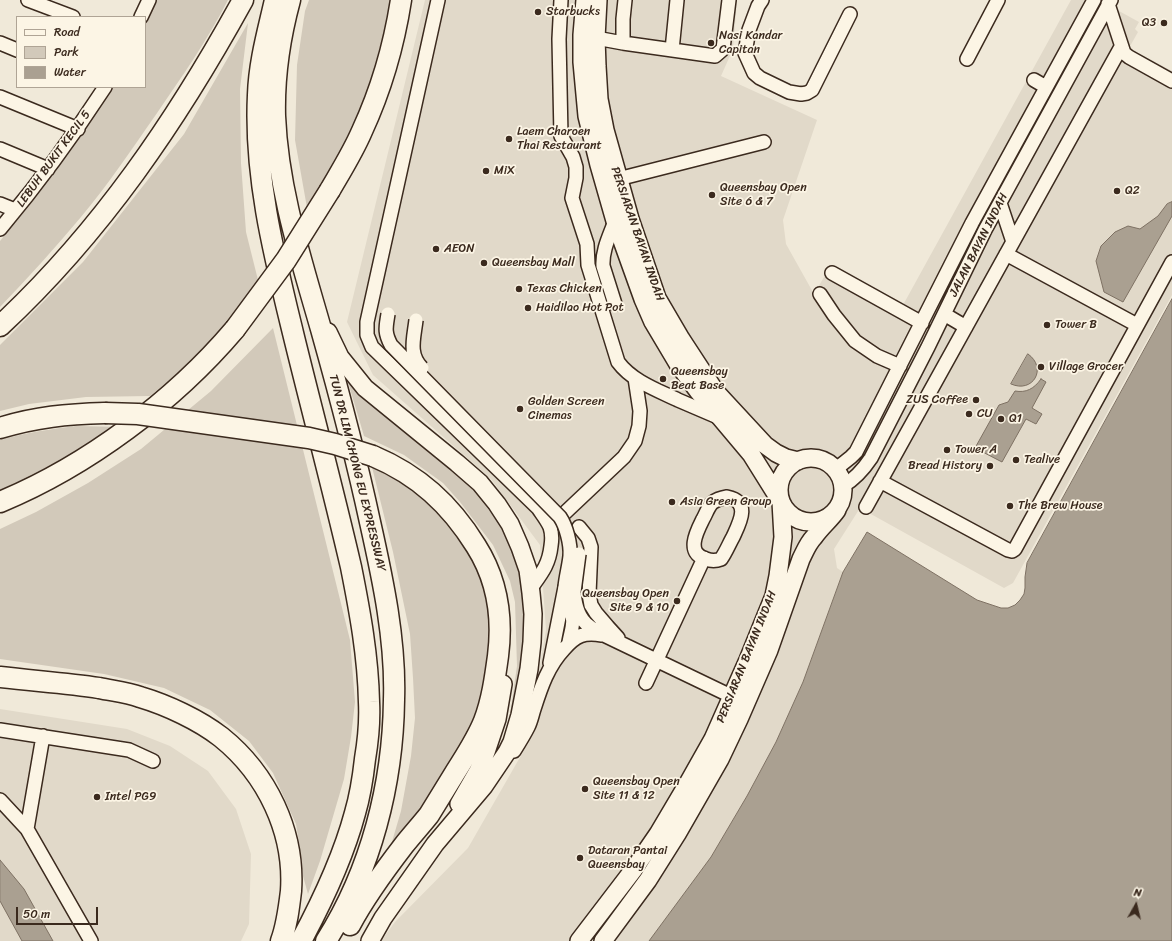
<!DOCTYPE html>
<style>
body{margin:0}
#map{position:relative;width:1172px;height:941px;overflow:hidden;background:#f0e9d9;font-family:Sriracha,sans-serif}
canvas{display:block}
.legend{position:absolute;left:16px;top:16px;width:130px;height:72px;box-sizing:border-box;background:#fcf5e5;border:1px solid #afa495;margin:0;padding:5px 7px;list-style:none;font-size:12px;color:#3b2a1e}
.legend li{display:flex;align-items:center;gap:8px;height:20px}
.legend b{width:20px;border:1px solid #afa495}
.north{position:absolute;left:1116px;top:885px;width:40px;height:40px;-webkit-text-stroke:3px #fcf5e5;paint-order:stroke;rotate:8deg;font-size:11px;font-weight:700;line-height:16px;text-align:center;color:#3b2a1e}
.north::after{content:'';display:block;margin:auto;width:14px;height:18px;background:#3b2a1e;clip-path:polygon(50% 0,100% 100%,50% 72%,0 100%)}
.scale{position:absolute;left:16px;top:907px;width:82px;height:18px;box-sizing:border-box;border:2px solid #3b2a1e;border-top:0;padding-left:5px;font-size:12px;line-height:14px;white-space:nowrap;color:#3b2a1e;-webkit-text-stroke:3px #fcf5e5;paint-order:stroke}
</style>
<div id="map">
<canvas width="1172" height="941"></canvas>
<ul class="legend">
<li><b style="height:5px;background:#fcf5e5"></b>Road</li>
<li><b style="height:11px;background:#d2c9ba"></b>Park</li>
<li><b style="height:11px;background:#aaa091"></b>Water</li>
</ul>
<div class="north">N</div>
<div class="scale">50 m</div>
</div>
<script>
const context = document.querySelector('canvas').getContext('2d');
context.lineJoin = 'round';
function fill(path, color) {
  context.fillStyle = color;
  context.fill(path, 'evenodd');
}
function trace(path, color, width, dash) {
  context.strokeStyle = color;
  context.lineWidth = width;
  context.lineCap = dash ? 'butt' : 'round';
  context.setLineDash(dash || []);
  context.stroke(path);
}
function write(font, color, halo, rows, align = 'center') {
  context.font = font + ' Sriracha,sans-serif';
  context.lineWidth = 3.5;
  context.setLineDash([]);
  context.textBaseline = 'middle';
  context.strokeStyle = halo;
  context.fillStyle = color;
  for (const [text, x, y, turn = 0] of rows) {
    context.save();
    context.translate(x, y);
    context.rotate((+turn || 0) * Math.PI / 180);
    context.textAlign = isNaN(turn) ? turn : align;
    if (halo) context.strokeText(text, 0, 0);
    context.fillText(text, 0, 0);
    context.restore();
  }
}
fill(new Path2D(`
 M 425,0 L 737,0 L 733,49 L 721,76 L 817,120 L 783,220 L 786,244 L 814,294 L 830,267 L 903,305 L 1071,0 L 1099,0 L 1139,22 L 1135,29 L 1138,32 L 1129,48 L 1172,71 L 1172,295 L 1013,583 L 1004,588 L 860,508 L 834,549 L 837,568 L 843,572 L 803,682 L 776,742 L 747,796 L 711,857 L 649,941 L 381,941 L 395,922 L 468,848 L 523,752 L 538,677 L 546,630 L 540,545 L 491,479 L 373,375 L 347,322 Z
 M 0,709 L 127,729 L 170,746 L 208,771 L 236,809 L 251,854 L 249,924 L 241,941 L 0,941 Z`), '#e1d9c9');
fill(new Path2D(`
 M 156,0 L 228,0 C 207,41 181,78 155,116 C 131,150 108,185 81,217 C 55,248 28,278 0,307 L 0,241 L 29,206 L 60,164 L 106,99 L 113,87 L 145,87 L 145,25 Z
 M 309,0 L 390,0 L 386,23 L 371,82 L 339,163 L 309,219 L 295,140 L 297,65 L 305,11 Z
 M 248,23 L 240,89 L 241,163 L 246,232 L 259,284 L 213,345 L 150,396 L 86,397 L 29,404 L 0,411 L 0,345 L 83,262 L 184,134 Z
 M 273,328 L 350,640 L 355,702 L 351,737 L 344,779 L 320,861 L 308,894 L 303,876 L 301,855 L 296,824 L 273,773 L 249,741 L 210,710 L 164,688 L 104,674 L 0,659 L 0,529 L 36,512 L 88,483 L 141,449 L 211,391 Z
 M 348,382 L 394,423 L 453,470 L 472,489 L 499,523 L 511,548 L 523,579 L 525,612 L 523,652 L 511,722 L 509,722 L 517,666 L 515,602 L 510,581 L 493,545 L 460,502 L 443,483 L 404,455 L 364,436 Z
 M 76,426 L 123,427 L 82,452 L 0,493 L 0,440 C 25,433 50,429 76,426 Z
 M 372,467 L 407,486 L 425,499 L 448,523 L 461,541 L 479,572 L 489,605 L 491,649 L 479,715 L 442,782 L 389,852 L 401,811 L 411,756 L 415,718 L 413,678 L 410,634 L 393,552 Z`), '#d2c9ba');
const water = new Path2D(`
 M 1172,202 L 1172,216 L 1123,302 L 1104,292 L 1096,261 L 1101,246 L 1115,232 L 1128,226 L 1140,229 L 1158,216 L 1167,204 Z
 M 1172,299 L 1172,941 L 649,941 L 711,857 L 747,796 L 776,742 L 803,682 L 843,572 L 867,532 L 977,600 L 1001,608 L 1008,608 L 1015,605 L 1020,600 L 1024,594 L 1025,588 L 1025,577 L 1027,563 Z
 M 1028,354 C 1048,368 1033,394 1011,384 Z
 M 1041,379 L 1046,382 L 1032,408 L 1042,414 L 1036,424 L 1026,419 L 1002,462 L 975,448 L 999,405 L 1008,402 L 1015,391 C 1026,393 1034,389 1041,379 Z
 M 0,860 L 24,889 L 53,941 L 22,941 L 0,901 Z`);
fill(water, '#aaa091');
trace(water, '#7e7163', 1);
const minor = new Path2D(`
 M 28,0 L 73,17
 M 438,0 L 367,322 L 367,335 L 372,347 L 538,508 C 542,514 547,520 550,527 C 552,533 552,540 551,546 C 549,565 541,574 531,588
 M 561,0 L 559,39 L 561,136 L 573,157 L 576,167 L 576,178 L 572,198 L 587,244 L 588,265 L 618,362 C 632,381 657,390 678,400 C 692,406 706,412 720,418
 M 762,0 L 758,6 L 749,30 L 745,53 L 754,73 L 760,78 L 789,92 L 801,94 L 807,93 L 812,90 L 850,14
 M 1108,4 L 1124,53 L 1129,57 L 1172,81
 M 141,17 L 149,0
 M 596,38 L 623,43 L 715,56 L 723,49 L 729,0
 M 0,43 L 17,50
 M 623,43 L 623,19 L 625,0
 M 672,50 L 677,0
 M 967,59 L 998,0
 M 1034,80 L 1046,87
 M 0,97 L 78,129
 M 0,149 L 48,169
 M 618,179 L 764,142
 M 1000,203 L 1013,242
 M 0,204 L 15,210
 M 615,221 C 610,235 602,250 603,266 L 615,304
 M 0,229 C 38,184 73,136 105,87
 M 1006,254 L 1137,325
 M 832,273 L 922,323
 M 820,294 L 834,315 L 855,341 L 877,356 L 900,366
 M 944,314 L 966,327
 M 836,469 L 851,457 L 856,452 L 972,223 L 1094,0
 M 880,481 L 1008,550 L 1012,551 L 1015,549 L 1172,262
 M 843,486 C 855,479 863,470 871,458 L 928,347 L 985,230 L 1111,0
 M 727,497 C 751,502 740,522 733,537 C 729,544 726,552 721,559 C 716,561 711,561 706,559 C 685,553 697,531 703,519 C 706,514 708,507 712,503 C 717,499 721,498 727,497 Z
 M 866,507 L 1121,47
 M 552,525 L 624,457 L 635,441 L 639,426 L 640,411 L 635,378
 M 579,527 L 588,538 L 591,547 L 589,594 L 591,605 L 596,613 L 608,627 L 618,638
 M 574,592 C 575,604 579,619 589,626 C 594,630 600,633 606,636 L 733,697
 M 568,605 C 576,621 572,626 569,642
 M 550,663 L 565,587
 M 646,683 L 704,558
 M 0,730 L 129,750 L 153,761
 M 514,751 C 519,743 524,735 528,727 C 531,721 532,715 534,709 C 541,687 548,666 564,649 C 576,635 584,632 602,635
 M 0,800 L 27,829 L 91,941
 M 27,829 L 43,736`);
const major = new Path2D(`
 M 598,0 L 596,38 L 597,66 L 599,99 L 605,130 L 630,219 L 657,298 L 681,339 L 715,391 L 765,445 L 776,453 L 786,458 L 798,461
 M 328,332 L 340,357 L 365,388 L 457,463 L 480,483 L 497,504 L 510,524 L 520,547 L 528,570 L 531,593 L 533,614 L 532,642 L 529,669 L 520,715 L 512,742 L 507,752 L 484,786 L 435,844 L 383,918 L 370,941
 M779 490a32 32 0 1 1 64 0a32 32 0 1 1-64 0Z
 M 459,804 L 478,771 L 486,752 L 497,719 L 503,684
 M 579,941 L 634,869 L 658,834 L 687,785 L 713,739 L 748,660 L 774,596 L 778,576 L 783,537 L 781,502 L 751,454 L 698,391 L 678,364 L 653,322 L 643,299 L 615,221 L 599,165 L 587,116 L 582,62 L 582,35 L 585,0
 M 603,941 L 648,880 L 677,834 L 720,759 L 739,719 L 769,650 L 801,559 C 805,551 808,543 814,537 C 821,527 830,520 837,510`);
const highway = new Path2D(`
 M 275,0 C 268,31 259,62 258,95 C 254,176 274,255 293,333 C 312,411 333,489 351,567 C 360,612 368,656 369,702 C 370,721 368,741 365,759 C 363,777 360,796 355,813 C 343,858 323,900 301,941
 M 290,0 C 280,37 274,77 275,116 C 278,189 301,259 321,329 C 339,393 356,457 370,522 C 383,580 396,641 394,700 C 393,784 371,870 326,941
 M 330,190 C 341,171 353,152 362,131 C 381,90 394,45 401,0
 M 0,326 C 101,232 177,120 243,0
 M 0,428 C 36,417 67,414 105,413
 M 0,502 C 87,466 174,401 235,329
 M 0,677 C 33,681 66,683 99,688 C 113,691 127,692 140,697 C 167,705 199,720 221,737 C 267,774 295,832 291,891 C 289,908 287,925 281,941
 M 350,925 C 365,897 384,871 404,845 C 412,835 421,825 429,815 C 437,802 445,789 453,776 C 464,758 476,741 484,721 C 492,700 495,678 498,656 C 503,617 497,579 476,546 C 450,504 418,475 373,456`);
trace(minor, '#3b2a1e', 16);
trace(major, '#3b2a1e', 20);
trace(highway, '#3b2a1e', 23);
trace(minor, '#fcf5e5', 13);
trace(major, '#fcf5e5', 17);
trace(highway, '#fcf5e5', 20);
const minorBridge = new Path2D(`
 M 388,314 C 386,327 384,332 391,345 L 560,517 C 566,526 571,544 570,556 C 569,566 566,576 565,587
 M 416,320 C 414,338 408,354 422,368
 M 574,592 L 579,554`);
const highwayBridge = new Path2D(`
 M 235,329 L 286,260 L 330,190
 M 105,413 L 138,414 L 309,438 L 335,444 L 373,456`);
trace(minorBridge, '#3b2a1e', 16, []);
trace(highwayBridge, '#3b2a1e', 23, []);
trace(minorBridge, '#fcf5e5', 13);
trace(highwayBridge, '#fcf5e5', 20);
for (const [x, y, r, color] of [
 [538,12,4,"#3b2a1e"],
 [1164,23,4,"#3b2a1e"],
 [711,43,4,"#3b2a1e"],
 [509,139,4,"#3b2a1e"],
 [486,171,4,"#3b2a1e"],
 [1117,191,4,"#3b2a1e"],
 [712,195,4,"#3b2a1e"],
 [436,249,4,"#3b2a1e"],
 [484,263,4,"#3b2a1e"],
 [519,289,4,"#3b2a1e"],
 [528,308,4,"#3b2a1e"],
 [1047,325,4,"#3b2a1e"],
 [1041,367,4,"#3b2a1e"],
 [663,379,4,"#3b2a1e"],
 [976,400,4,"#3b2a1e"],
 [520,409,4,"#3b2a1e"],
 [969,414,4,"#3b2a1e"],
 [1001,419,4,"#3b2a1e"],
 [947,450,4,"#3b2a1e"],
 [1016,460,4,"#3b2a1e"],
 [990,466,4,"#3b2a1e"],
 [672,502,4,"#3b2a1e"],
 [1010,506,4,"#3b2a1e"],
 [677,601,4,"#3b2a1e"],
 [585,789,4,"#3b2a1e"],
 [97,797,4,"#3b2a1e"],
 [580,858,4,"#3b2a1e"]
]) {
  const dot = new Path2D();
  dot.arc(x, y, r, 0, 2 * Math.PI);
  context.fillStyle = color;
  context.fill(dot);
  trace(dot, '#fcf5e5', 1.5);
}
write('12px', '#3b2a1e', '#fcf5e5', [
 ["Starbucks",546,12],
 ["Q3",1156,23,"right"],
 ["Nasi Kandar",719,36],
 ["Capitan",719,50],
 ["Laem Charoen",517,132],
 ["Thai Restaurant",517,146],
 ["MiX",494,171],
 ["Queensbay Open",720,188],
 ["Site 6 & 7",720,202],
 ["Q2",1125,191],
 ["AEON",444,249],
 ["Queensbay Mall",492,263],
 ["Texas Chicken",527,289],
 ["Haidilao Hot Pot",536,308],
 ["Tower B",1055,325],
 ["Village Grocer",1049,367],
 ["Queensbay",671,372],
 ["Beat Base",671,386],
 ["ZUS Coffee",968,400,"right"],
 ["Golden Screen",528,402],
 ["Cinemas",528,416],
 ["CU",977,414],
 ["Q1",1009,419],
 ["Tower A",955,450],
 ["Tealive",1024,460],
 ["Bread History",982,466,"right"],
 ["Asia Green Group",680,502],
 ["The Brew House",1018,506],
 ["Queensbay Open",669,594,"right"],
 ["Site 9 & 10",669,608,"right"],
 ["Queensbay Open",593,782],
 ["Site 11 & 12",593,796],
 ["Intel PG9",105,797],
 ["Dataran Pantai",588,851],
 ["Queensbay",588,865]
], 'left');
write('12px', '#3b2a1e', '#fcf5e5', [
 ["LEBUH BUKIT KECIL 5",54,159,-54],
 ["PERSIARAN BAYAN INDAH",637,234,71],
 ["JALAN BAYAN INDAH",979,245,-63],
 ["TUN DR LIM CHONG EU EXPRESSWAY",357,473,76],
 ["PERSIARAN BAYAN INDAH",747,657,-68]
]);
</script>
